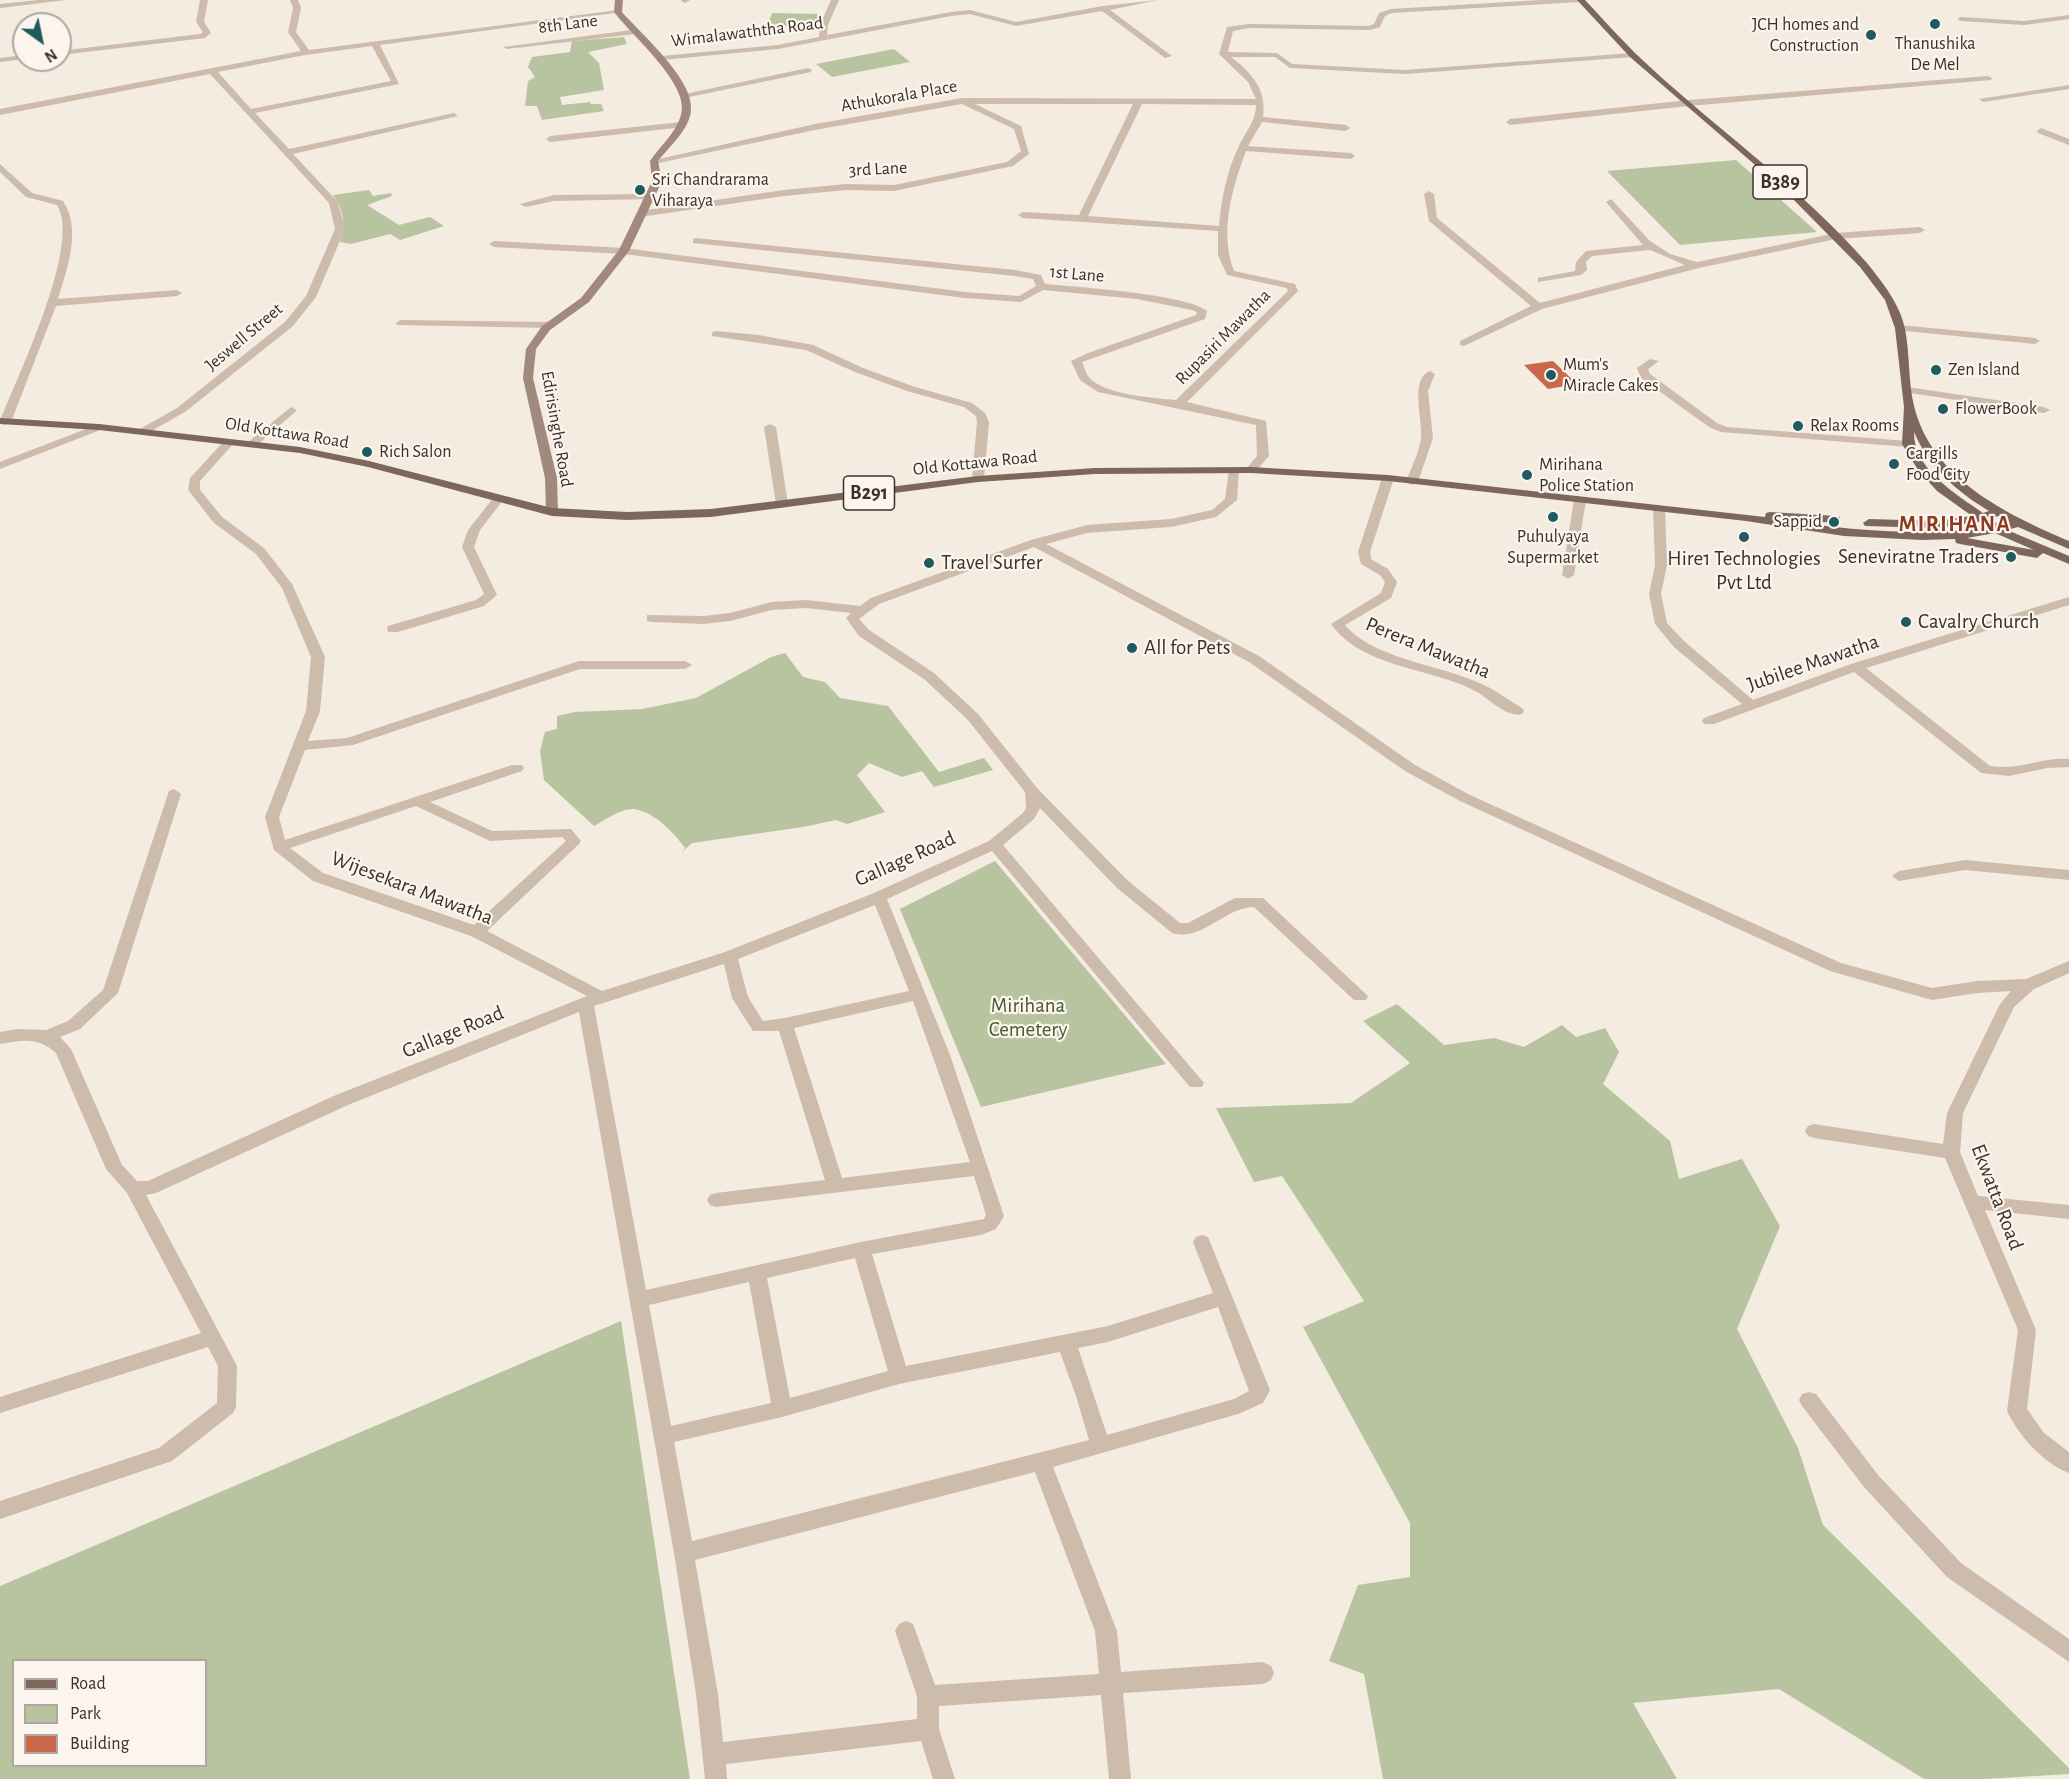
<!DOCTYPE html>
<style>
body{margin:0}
#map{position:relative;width:2069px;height:1779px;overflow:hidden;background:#f4ebe1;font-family:"Alegreya Sans",sans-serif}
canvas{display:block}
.legend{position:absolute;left:12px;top:1659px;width:195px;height:108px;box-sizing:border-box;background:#fbf5ee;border:2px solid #aea6a0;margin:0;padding:8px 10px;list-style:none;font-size:18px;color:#3b302b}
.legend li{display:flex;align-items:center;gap:12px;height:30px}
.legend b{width:30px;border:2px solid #aea6a0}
.north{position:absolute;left:12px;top:12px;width:60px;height:60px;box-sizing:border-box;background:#fbf5ee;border:2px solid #aea6a0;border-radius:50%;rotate:147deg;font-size:16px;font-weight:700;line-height:24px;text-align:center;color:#3b302b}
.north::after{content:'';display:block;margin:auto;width:21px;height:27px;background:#1f5a5e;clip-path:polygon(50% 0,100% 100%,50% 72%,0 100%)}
</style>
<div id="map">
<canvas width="2069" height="1779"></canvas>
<ul class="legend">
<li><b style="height:8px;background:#7d675c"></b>Road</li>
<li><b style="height:16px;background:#b8c4a0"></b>Park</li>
<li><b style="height:16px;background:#c8694b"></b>Building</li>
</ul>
<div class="north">N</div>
</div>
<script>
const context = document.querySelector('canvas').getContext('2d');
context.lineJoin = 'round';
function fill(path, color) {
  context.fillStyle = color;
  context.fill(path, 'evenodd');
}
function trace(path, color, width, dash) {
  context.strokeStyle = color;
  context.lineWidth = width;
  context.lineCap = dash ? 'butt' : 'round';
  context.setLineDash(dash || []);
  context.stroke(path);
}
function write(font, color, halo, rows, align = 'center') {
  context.font = font + ' "Alegreya Sans",sans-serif';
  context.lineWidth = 4.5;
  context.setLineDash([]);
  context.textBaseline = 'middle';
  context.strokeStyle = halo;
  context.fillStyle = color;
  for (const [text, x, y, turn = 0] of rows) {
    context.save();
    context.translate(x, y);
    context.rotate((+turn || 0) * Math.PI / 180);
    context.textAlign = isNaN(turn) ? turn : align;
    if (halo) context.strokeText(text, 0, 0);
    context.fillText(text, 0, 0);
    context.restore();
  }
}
fill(new Path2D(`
 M 772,13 L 819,14 L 814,26 L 767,26 Z
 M 624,37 L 627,44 L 588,52 L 599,63 L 604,90 L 560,97 L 562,105 L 591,102 L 590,104 L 601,104 L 604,111 L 542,120 L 537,106 L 525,106 L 528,81 L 535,77 L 528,67 L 532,57 L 570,52 L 572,41 Z
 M 894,49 L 910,62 L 832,77 L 816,64 Z
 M 1736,160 L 1817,232 L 1680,245 L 1607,171 Z
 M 369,190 L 373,196 L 391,193 L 392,196 L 367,205 L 399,225 L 430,217 L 444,226 L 400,240 L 390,234 L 351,244 L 340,242 C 346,227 344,208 333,195 Z
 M 785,653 L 803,677 L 825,682 L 840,698 L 888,706 L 939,772 L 984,758 L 993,770 L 934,787 L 922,771 L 902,777 L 869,763 L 857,775 L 885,812 L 847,824 L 836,820 L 803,827 L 692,843 L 682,852 L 685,848 C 674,833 654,811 633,809 C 620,809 605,820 594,826 L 544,780 L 540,751 L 545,732 L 557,729 L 557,716 L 575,712 L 642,709 L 696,698 L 771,657 Z
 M 995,861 L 1166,1064 L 981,1107 L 900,909 Z
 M 1397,1004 L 1444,1045 L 1494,1038 L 1524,1047 L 1562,1025 L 1576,1037 L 1605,1028 L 1619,1052 L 1603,1084 L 1670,1141 L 1679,1179 L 1742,1159 L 1780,1226 L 1737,1329 L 1798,1448 L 1823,1525 L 2069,1768 L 2069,1774 L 1985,1779 L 1924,1779 L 1779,1689 L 1633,1703 L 1677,1779 L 1383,1779 L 1364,1674 L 1329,1661 L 1358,1585 L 1410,1577 L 1410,1523 L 1303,1327 L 1364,1301 L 1282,1176 L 1254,1182 L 1216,1108 L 1351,1103 L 1410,1063 L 1363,1021 Z
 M 621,1321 L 690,1779 L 0,1779 L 0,1586 ZM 14,1660 L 206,1660 L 206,1766 L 14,1766 Z`), '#b8c4a0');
fill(new Path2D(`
 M 1553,361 L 1577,384 L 1548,389 L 1524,365 Z`), '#c8694b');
fill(new Path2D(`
 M 38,0 L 66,0 L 0,8 L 0,4 Z
 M 200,0 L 208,0 L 204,22 L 211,33 L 205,38 L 60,55 L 60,51 L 200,34 L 203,32 L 196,22 Z
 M 290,0 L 298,0 L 301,8 L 296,32 L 309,50 L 618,10 L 622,12 L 380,45 L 399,84 L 255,113 L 289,149 L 454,113 L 458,116 L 293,154 L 338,202 L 345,229 L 316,297 L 293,326 L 185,412 L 146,434 L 138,434 L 138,430 L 177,408 L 285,322 L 306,296 L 335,229 L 329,203 L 210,74 L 0,115 L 0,109 L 301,51 L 288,32 L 293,8 ZM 372,46 L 391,81 L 251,109 L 218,72 L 305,55 Z
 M 690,0 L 685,3 L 681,1 L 682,0 Z
 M 831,0 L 839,0 L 828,25 L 827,35 L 951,12 L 970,10 L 1016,22 L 1103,6 L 1158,0 L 1110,10 L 1172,56 L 1165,58 L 1102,11 L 1016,26 L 970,14 L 951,16 L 778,49 L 662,60 L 658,58 L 662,56 L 778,45 L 819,37 L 820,25 Z
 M 1541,0 L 1584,0 L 1580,2 L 1392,13 L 1385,16 L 1380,27 L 1370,30 L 1249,28 L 1233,31 L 1228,52 L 1277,53 L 1292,64 L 1405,70 L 1633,53 L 1637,55 L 1633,57 L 1405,74 L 1290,68 L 1275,57 L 1231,57 C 1252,73 1267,90 1263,117 L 1346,125 L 1350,128 L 1346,131 L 1262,122 L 1248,146 L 1351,153 L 1355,156 L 1351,159 L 1246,151 C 1232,188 1219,233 1234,271 L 1295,284 L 1298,291 L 1187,402 L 1266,421 L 1269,456 L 1255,472 L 1251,473 L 1245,470 L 1257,456 L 1256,425 L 1098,392 L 1080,380 L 1071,361 L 1088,353 L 1196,315 L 1197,312 L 1192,310 L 1137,299 L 1043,290 L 1021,302 L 965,298 L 624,254 L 494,247 L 489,244 L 494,241 L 624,248 L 965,292 L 1019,296 L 1036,286 L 1033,279 L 1015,276 L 693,243 L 693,239 L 696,238 L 1015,270 L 1041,275 L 1045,284 C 1076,287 1187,294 1207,311 L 1205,319 L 1082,362 C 1084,366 1085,372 1088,376 C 1102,395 1154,398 1176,400 L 1288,291 L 1287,288 L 1227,275 L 1218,255 L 1218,231 L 1023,218 L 1018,215 L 1023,212 L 1079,215 L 1133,104 L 975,104 L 1021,126 L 1029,154 L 1013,166 L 894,191 L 846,190 L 784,196 L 640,217 L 635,214 L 640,211 L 784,190 L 846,184 L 894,185 L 1007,162 L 1021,151 L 1014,129 L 962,104 L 815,130 L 654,164 L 650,161 L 815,124 L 962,98 L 1256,99 L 1248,82 L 1219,54 L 1227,27 L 1249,24 L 1369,26 L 1374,24 L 1379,13 L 1391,9 ZM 1142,104 L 1256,105 C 1256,122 1245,132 1238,148 C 1227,171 1221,200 1219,226 L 1088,216 Z
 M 2069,15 L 2069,19 L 2024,25 L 1961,21 L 1957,19 L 1961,17 L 2024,21 Z
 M 632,30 L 636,32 L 635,34 L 507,49 L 503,47 Z
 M 24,55 L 24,59 L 0,62 L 0,58 Z
 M 808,68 L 812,70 L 811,72 L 684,98 L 680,95 Z
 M 1988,76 L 1992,78 L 1991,80 L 1689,106 L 1510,125 L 1506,122 L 1510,119 L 1689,100 Z
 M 2069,85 L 2069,89 L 1983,102 L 1979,99 Z
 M 681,122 L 685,125 L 684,127 L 550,142 L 546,139 L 550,136 Z
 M 2041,128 L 2069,139 L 2069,145 L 2038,133 L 2037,131 Z
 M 0,164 L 32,193 L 63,201 C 82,230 67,269 58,299 L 177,290 L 182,293 L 177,296 L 56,306 L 11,422 L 5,425 L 1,424 L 0,421 C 17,377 82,245 57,205 L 26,197 L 0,172 Z
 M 1429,191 L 1434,194 L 1437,218 L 1540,303 L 1685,265 L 1650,250 L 1592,256 L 1586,262 L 1587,270 L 1581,275 L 1538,282 L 1538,278 L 1575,271 L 1576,262 L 1586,251 L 1643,245 L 1606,202 L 1611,199 L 1650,241 L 1670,254 L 1697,262 L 1836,233 L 1920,227 L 1925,230 L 1920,233 L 1836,239 L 1699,268 L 1542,309 L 1464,346 L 1460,345 L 1460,341 L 1531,306 L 1429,221 L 1424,194 Z
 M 654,194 L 656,196 L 651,199 L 554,201 L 525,207 L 520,204 L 554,195 Z
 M 401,320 L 551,322 L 556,325 L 551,328 L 397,325 L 396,323 Z
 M 1900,325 L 2035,338 L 2040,341 L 2035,344 L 1896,330 L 1895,328 Z
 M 716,331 L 759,335 L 813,345 L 863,368 L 915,387 L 972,403 L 985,413 L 989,422 L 984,479 L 978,482 L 972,479 L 977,422 L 976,416 L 964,407 L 907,391 L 855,372 L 806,350 L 712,336 L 712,332 Z
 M 1650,359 L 1659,361 L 1648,369 L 1650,374 L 1717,423 L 1727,427 L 1908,441 L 1914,444 L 1908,447 L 1721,432 L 1709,427 L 1641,378 L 1637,368 Z
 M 1430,371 L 1435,374 L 1428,391 L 1433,438 L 1418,482 L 1412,485 L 1406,482 C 1411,468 1420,451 1421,437 C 1423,420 1409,379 1430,371 Z
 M 1907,387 L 2044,407 L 2050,410 L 2044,413 L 1903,392 L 1902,390 Z
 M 291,407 L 297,410 L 295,412 L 255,447 L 247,447 L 247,443 Z
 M 99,424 L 105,427 L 103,429 L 0,469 L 0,462 Z
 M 770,424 L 776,427 L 788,504 L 782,508 L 776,504 L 764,427 Z
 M 229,439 L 235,442 L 200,481 L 200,490 L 222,517 L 264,548 L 292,584 L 325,657 L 320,711 L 308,741 L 347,738 L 579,661 L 685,661 L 692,665 L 685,669 L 580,669 L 353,745 L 305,750 L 279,817 L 285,840 L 512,765 L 522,765 L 524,768 L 522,771 L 430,802 L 492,831 L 571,829 L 581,841 L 579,844 L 487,931 L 602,991 L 725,952 L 874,893 L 989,841 L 1023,813 L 1026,808 L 1025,792 L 968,720 L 924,679 L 859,636 L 846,618 L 851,613 L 806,608 L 772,610 L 730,621 L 704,624 L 652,622 L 647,621 L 647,615 L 704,616 L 730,613 L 772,602 L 806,600 L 860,606 L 871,598 L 1031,540 L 1087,525 L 1171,519 L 1212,510 L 1225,499 L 1229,470 L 1231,468 L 1239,468 L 1237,500 L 1216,517 L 1171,527 L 1087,533 L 1046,544 L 1259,656 L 1415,765 L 1470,795 L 1841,963 L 1932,988 L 1977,981 L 2026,979 L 2069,961 L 2069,973 L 2034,989 L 2014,1007 L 1963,1113 L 1960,1152 L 1978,1196 L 2069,1205 L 2069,1219 L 1985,1210 L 2036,1330 L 2027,1409 L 2044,1433 L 2069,1452 L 2069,1473 C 2043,1463 2019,1436 2007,1411 L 2018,1330 L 1945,1158 L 1814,1138 L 1808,1136 L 1805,1131 L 1808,1126 L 1814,1124 L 1943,1144 L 1947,1113 L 2000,1004 L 2011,991 L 1977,993 L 1932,1000 L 1830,971 L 1460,801 L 1405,771 L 1249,662 L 1034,547 L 879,604 L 859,619 L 869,630 L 934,673 L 978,714 L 1037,788 L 1127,880 L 1180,923 L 1188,923 L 1235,898 L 1263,898 L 1368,996 L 1366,1000 L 1354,1000 L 1254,907 C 1225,907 1202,942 1172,933 L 1117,888 L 1040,808 L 1034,819 L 1003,845 L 1204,1083 L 1202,1087 L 1190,1087 L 992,851 L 887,899 L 950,1055 L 1004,1216 L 996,1229 L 981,1235 L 872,1254 L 906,1366 L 1108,1326 L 1213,1293 L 1193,1242 L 1196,1237 L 1202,1235 L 1208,1237 L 1270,1390 L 1263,1403 L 1238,1414 L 1053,1467 L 1117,1631 L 1121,1672 L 1263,1662 L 1271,1666 L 1274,1673 L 1271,1680 L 1263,1684 L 1123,1693 L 1131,1779 L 1109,1779 L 1101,1695 L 939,1706 L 939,1729 L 955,1779 L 933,1779 L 921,1741 L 726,1764 L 727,1779 L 705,1779 L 696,1694 L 674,1553 L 579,1012 L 348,1105 L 156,1193 L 146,1195 L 237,1366 L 236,1407 L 233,1413 L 172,1461 L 0,1519 L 0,1501 L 159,1448 L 217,1403 L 218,1366 L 208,1347 L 0,1413 L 0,1397 L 201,1333 L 127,1193 L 106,1169 L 56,1053 C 38,1037 23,1040 0,1044 L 0,1032 L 17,1029 L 46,1030 L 68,1021 L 103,990 L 169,791 L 174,789 L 181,794 L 118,993 L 80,1029 L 60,1037 L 71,1049 L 122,1165 L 137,1181 L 148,1181 L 336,1095 L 587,996 L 471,936 L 313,881 L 274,850 L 265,817 L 306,711 L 311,657 L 282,588 L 256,554 L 214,523 L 188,490 L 190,478 L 225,440 ZM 416,806 L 490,841 L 562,837 L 566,841 L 474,925 L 323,873 L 290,848 ZM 875,905 L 909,991 L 785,1018 L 763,1021 L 748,997 L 738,959 ZM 724,964 L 732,998 L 753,1031 L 779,1031 L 825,1180 L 716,1193 L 710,1195 L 707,1200 L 710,1205 L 716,1207 L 974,1176 L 986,1215 L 984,1219 L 861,1242 L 646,1290 L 594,1006 ZM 913,1001 L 970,1162 L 842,1178 L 794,1028 ZM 855,1258 L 888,1371 L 790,1398 L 767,1278 ZM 749,1282 L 771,1403 L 671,1426 L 649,1305 ZM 1218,1307 L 1249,1391 L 1234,1399 L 1107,1435 L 1078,1348 L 1108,1342 ZM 1060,1352 L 1076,1396 L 1089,1440 L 692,1541 L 674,1442 L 782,1417 L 899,1384 ZM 1035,1472 L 1095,1631 L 1099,1674 L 935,1685 L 913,1624 L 906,1621 L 899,1624 L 895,1631 L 917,1696 L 917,1719 L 723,1742 L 718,1694 L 695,1560 Z
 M 1388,475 L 1394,478 L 1370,552 L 1371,559 L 1388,569 L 1397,582 L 1391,598 L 1345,625 C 1372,658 1439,665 1477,682 C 1493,688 1507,699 1522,708 L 1524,711 L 1522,714 C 1507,718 1489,699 1477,692 C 1432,667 1363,669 1331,624 L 1381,593 L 1385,582 L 1380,575 L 1361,564 L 1358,552 L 1382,478 Z
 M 498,495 L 504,499 L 480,530 L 474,547 L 497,595 L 484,606 L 398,632 L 388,632 L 387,629 L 388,626 L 476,600 L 484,594 L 462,547 L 468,530 L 494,497 Z
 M 1580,496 L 1586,500 L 1574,575 L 1568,579 L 1562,575 L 1574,500 Z
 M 1659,505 L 1665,509 L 1667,565 L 1661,594 L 1667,623 L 1684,641 L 1753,700 L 1851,664 L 2069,597 L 2069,605 L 1866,668 L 1990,766 C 2017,771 2042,757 2069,759 L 2069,767 L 2047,768 L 2009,776 L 1981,773 L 1854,672 L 1714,724 L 1704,724 L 1702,721 L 1704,718 L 1742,704 L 1674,647 L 1655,624 L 1649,594 L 1655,565 L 1653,509 Z
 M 1965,860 L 2069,870 L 2069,880 L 1965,870 L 1899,881 L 1892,876 L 1899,871 Z
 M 1809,1392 L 1816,1394 L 1878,1475 L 1961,1563 L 2069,1639 L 2069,1662 L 1947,1577 L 1864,1487 L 1802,1406 L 1799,1400 L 1802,1394 Z`), '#cdbbac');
fill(new Path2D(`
 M 615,0 L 623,0 L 622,12 C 641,34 694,79 691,110 C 690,129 669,147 658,161 L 662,181 L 629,251 L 589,302 L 550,330 L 536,349 L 533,378 L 557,478 L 558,512 L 552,516 L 546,512 L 545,478 L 523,378 L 526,349 L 542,326 L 581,298 L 619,250 L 652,181 L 650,161 C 660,146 676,133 681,115 C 691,85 631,35 614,12 Z`), '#a18a7d');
fill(new Path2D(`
 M 1577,0 L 1585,0 C 1602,18 1618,36 1635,53 C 1710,125 1798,184 1867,263 C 1883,283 1900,304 1905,329 C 1910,354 1908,381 1914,406 C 1932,479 2006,514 2069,541 L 2069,549 L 2018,527 L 2007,530 L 2069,556 L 2069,564 L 2043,553 L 2037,558 L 1960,544 L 1956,543 L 1955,539 L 1922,540 L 1844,536 L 1746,521 L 1388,481 L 1251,473 L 1095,474 L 978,482 L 711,517 L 627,520 L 552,516 L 368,467 L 300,453 L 99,430 L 0,424 L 0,418 L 99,424 L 300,447 L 369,461 L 552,508 L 627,512 L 711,509 L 978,476 L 1095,468 L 1251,467 L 1388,475 L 1765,517 L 1766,513 L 1770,512 L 1836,516 L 1840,517 L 1840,523 L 1785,520 C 1852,531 1920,536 1987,528 L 1979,522 L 1935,528 L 1865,526 L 1863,523 L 1869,519 L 1935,521 L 1972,516 L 1937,491 L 1918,470 L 1902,444 L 1904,407 L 1895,328 L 1885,300 L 1860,267 L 1783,189 L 1630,57 ZM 1914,432 C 1929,467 1957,492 1989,511 L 1983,513 C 1956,494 1913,469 1914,432 ZM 1998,516 L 2007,521 L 2008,522 L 1999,525 L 1991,519 ZM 1995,533 L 2034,550 L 1967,538 Z`), '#7d675c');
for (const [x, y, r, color] of [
 [1935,24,6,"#1f5a5e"],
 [1871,35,6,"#1f5a5e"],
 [640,190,6,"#1f5a5e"],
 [1936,370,6,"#1f5a5e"],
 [1551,375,6,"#1f5a5e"],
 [1943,409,6,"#1f5a5e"],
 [1798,426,6,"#1f5a5e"],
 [367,452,6,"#1f5a5e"],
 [1894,464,6,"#1f5a5e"],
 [1527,475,6,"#1f5a5e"],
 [1553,517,6,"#1f5a5e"],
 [1834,522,6,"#1f5a5e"],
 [1744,537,6,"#1f5a5e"],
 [2011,557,6,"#1f5a5e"],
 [929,563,6,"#1f5a5e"],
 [1906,622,6,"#1f5a5e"],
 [1132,648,6,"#1f5a5e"]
]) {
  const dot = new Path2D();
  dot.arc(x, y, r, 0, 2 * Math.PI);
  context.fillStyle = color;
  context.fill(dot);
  trace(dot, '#fbf5ee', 2);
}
write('18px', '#3b302b', '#fbf5ee', [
 ["8th Lane",568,24,-7],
 ["Wimalawaththa Road",747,32,-7],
 ["Athukorala Place",899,96,-10],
 ["3rd Lane",878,169,-3],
 ["1st Lane",1077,274,5],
 ["Jeswell Street",244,337,-40],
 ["Rupasiri Mawatha",1223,337,-45],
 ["Edirisinghe Road",557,429,80],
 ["Old Kottawa Road",287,433,9],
 ["Old Kottawa Road",975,463,-6]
]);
write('18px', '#3b302b', '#fbf5ee', [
 ["JCH homes and",1859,25,"right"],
 ["Construction",1859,46,"right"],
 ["Thanushika",1935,44,"center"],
 ["De Mel",1935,65,"center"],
 ["Sri Chandrarama",652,180],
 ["Viharaya",652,201],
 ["Mum's",1563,365],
 ["Miracle Cakes",1563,386],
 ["Zen Island",1948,370],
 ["FlowerBook",1955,409],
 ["Relax Rooms",1810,426],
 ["Rich Salon",379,452],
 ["Cargills",1906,454],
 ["Food City",1906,475],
 ["Mirihana",1539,465],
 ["Police Station",1539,486],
 ["Sappid",1822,522,"right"],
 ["Puhulyaya",1553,537,"center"],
 ["Supermarket",1553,558,"center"]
], 'left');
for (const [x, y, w] of [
 [1780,182,54],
 [869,493,51]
]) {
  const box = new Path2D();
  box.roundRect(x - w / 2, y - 17, w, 34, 4.5);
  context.fillStyle = '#fbf5ee';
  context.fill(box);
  trace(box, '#3b302b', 1.5);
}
write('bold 20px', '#3b302b', null, [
 ["B389",1780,182],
 ["B291",869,493]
]);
write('21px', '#3b302b', '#fbf5ee', [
 ["Seneviratne Traders",1999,557,"right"],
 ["Hire1 Technologies",1744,559,"center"],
 ["Pvt Ltd",1744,583,"center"],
 ["Travel Surfer",941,563],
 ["Cavalry Church",1918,622],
 ["All for Pets",1144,648]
], 'left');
write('21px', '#3b302b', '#fbf5ee', [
 ["Perera Mawatha",1428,648,22],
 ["Jubilee Mawatha",1813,663,-19],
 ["Gallage Road",905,859,-24],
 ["Wijesekara Mawatha",412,888,21],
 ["Gallage Road",453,1032,-22],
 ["Ekwatta Road",1997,1197,69]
]);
write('21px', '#4a5a2e', '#fbf5ee', [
 ["Mirihana",1028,1006],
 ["Cemetery",1028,1030]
]);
context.letterSpacing = '1.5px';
write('bold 22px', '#8c3b22', '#fbf5ee', [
 ["MIRIHANA",1955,524]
]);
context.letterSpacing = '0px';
</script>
